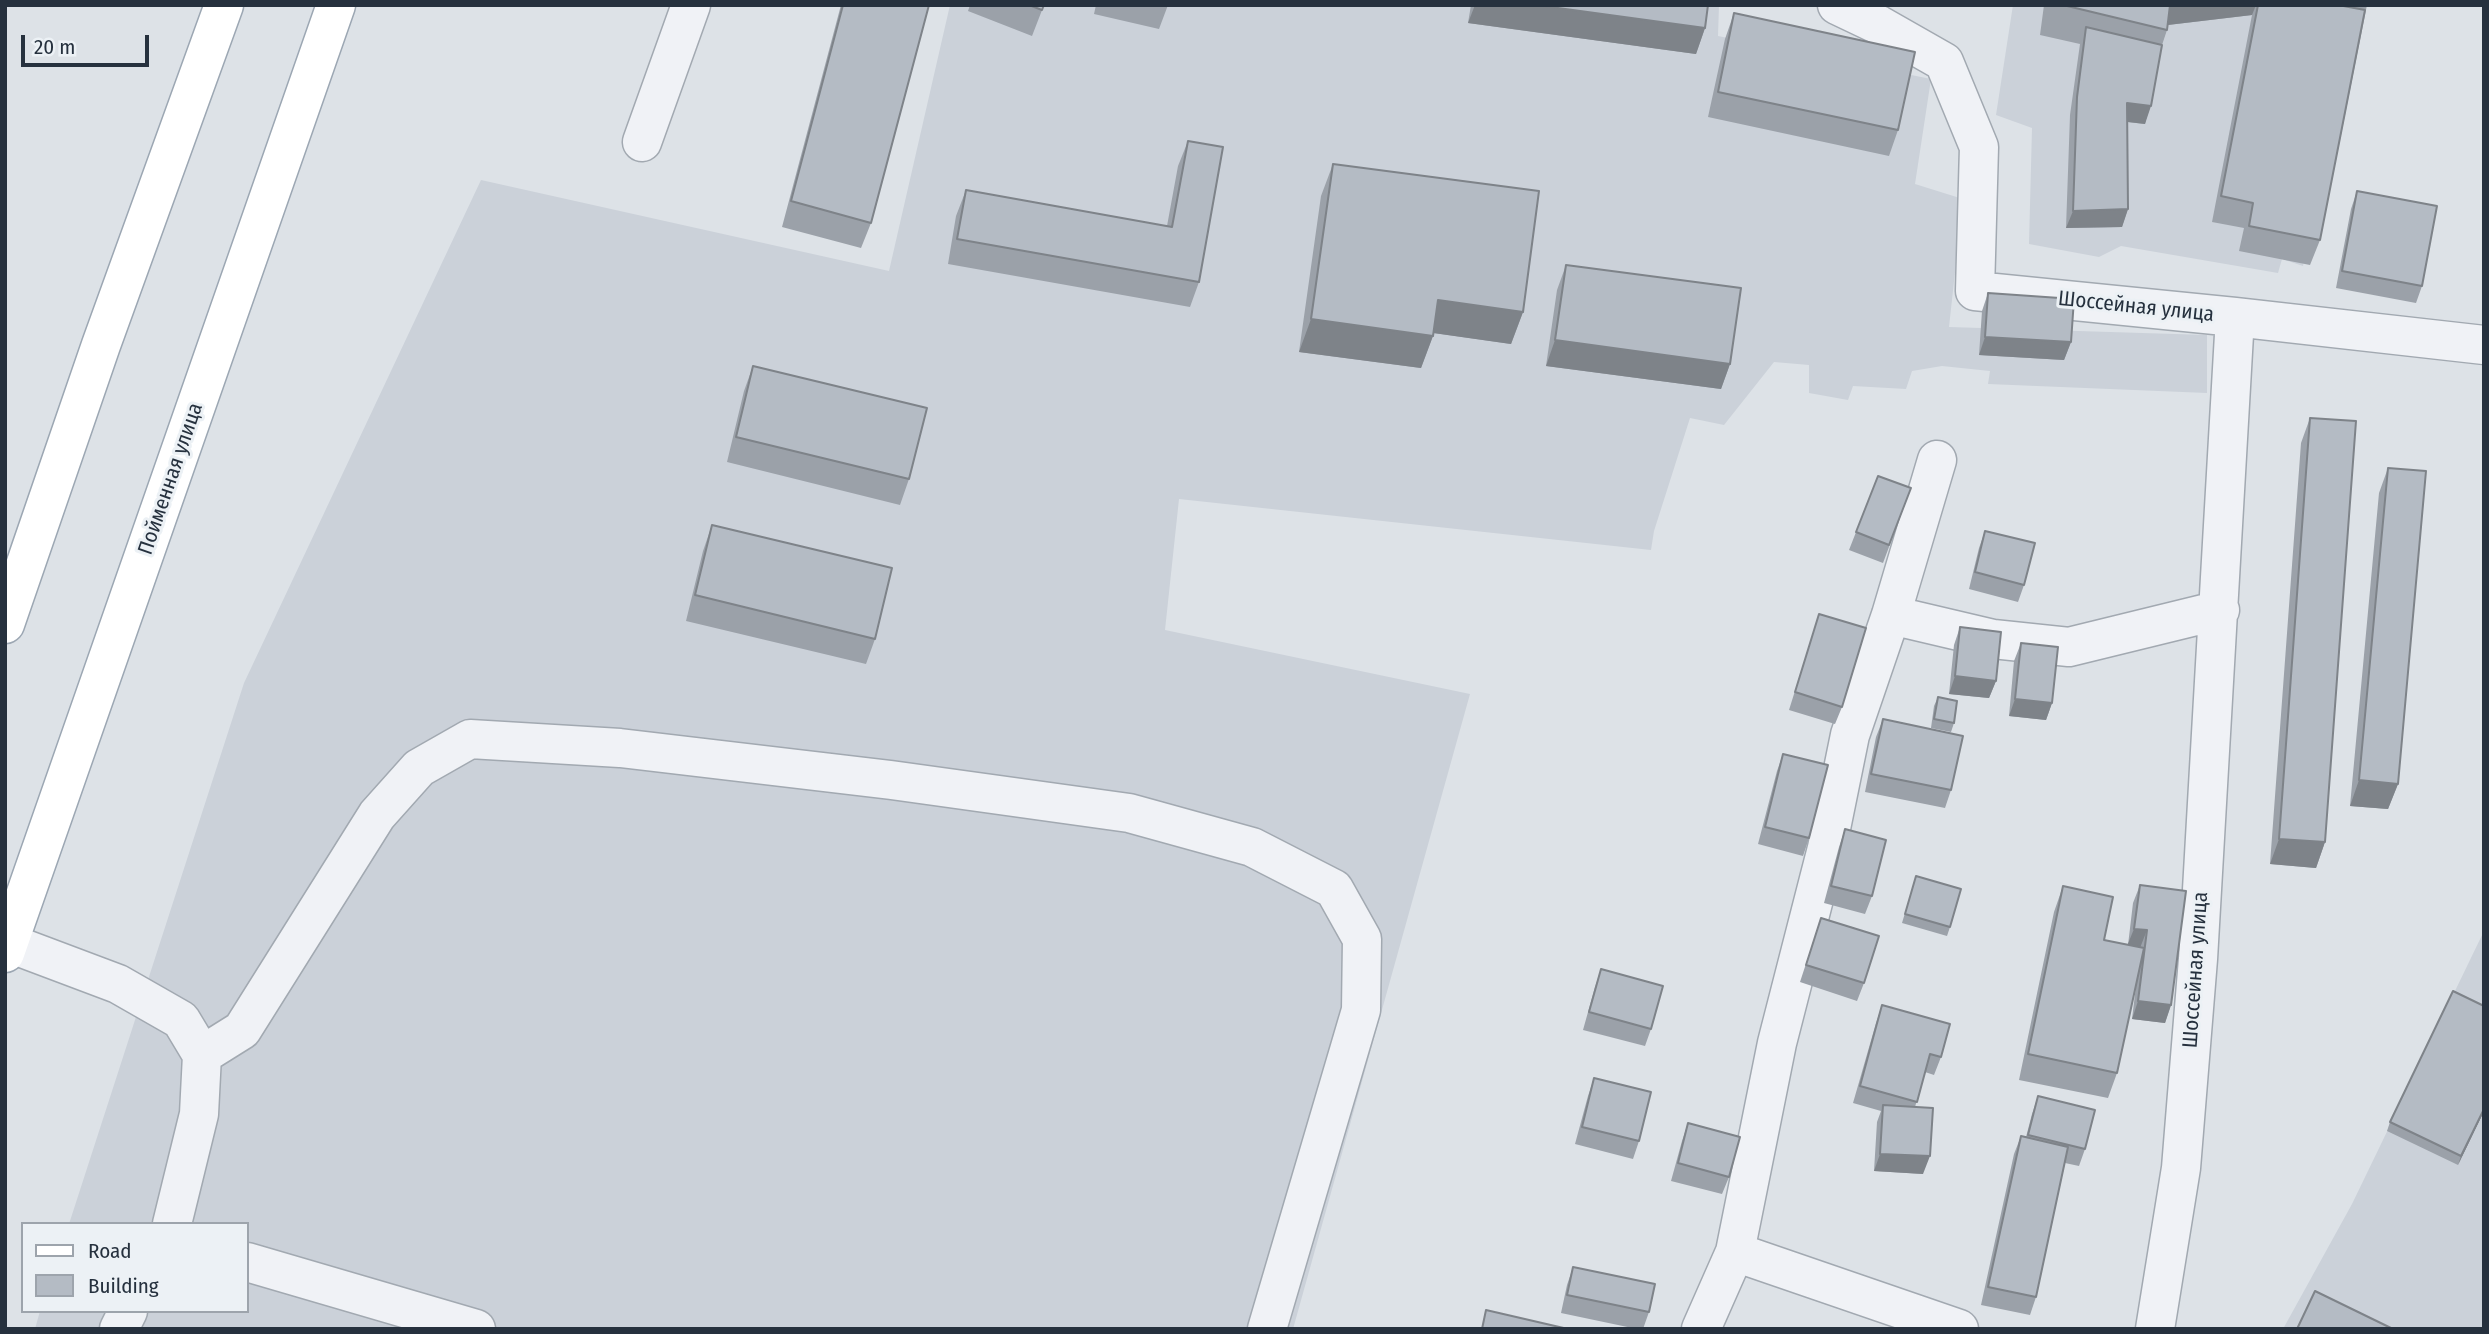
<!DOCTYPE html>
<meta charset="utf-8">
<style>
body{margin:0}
#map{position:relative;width:2489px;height:1334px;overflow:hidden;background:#dde2e7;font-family:"Fira Sans Condensed",sans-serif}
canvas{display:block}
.frame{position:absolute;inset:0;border:7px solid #26313e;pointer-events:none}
.legend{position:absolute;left:21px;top:1222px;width:228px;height:91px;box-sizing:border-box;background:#ecf1f5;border:2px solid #9da4ac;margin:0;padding:9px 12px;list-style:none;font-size:21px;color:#26313e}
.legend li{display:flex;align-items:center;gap:14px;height:35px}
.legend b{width:35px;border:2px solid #9da4ac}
.scale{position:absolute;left:21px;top:35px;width:128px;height:32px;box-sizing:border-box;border:4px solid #26313e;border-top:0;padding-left:9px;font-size:21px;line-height:24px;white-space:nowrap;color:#26313e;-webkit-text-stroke:5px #ecf1f5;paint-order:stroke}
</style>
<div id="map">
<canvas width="2489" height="1334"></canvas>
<div class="frame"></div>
<ul class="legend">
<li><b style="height:9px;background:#fff"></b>Road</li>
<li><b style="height:19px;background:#b4bbc4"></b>Building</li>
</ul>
<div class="scale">20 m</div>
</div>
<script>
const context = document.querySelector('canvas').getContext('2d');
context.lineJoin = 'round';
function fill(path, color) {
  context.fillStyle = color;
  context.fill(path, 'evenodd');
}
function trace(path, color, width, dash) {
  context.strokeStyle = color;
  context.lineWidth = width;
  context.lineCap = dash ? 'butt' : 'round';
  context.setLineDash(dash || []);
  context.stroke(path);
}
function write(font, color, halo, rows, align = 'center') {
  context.font = font + ' "Fira Sans Condensed",sans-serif';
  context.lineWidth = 6;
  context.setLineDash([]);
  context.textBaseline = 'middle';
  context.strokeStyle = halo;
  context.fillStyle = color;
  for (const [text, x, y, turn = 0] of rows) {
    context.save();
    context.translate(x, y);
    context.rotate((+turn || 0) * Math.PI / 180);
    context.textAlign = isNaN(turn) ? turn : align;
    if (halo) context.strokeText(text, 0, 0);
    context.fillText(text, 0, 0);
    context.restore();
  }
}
fill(new Path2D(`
 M 950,5 L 1719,5 L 1718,36 L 1931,79 L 1915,184 L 1963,199 L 1949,327 L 2207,335 L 2207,393 L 1988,384 L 1990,371 L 1942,366 L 1912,371 L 1906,389 L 1853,386 L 1848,400 L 1809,393 L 1809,365 L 1774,362 L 1724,425 L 1690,418 L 1654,531 L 1651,550 L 1179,499 L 1165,630 L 1470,694 L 1293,1329 L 35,1329 L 40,1311 L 247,1311 L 247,1224 L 69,1224 L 244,683 L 481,180 L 889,271 Z
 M 2013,5 L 2322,5 L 2339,49 L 2303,266 L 2282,259 L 2278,273 L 2121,246 L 2099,257 L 2029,244 L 2032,128 L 1996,115 Z
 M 2484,931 L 2484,1329 L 2283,1329 L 2352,1204 Z`), '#cbd1d9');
const minor = new Path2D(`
 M 1837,5 L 1879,25 L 1944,62 L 1979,147 L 1975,291 L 2235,317 L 2484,345
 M 642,142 L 691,5
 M 1891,615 L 1993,639 L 2069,647 L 2220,610
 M 9,943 L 118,984 L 181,1020 L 202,1055 L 199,1114 L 172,1224
 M 202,1055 L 242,1030 L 377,815 L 419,768 L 470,739 L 620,748 L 891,780 L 1129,813 L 1252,847 L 1334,889 L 1362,939 L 1361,1010 L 1267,1329
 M 1735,1252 L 1959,1329
 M 247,1262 L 476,1329
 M 119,1329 L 128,1311
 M 1701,1329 L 1735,1252 L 1777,1043 L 1827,848 L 1850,735 L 1891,615 L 1937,460
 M 2155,1329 L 2181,1168 L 2198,959 L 2235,317`);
const major = new Path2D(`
 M 5,624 L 101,345 L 224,5
 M 5,953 L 336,5`);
trace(minor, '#a2a9b1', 41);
trace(major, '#9ca7b3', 41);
trace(minor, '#f0f2f6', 38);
trace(major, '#fff', 38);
fill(new Path2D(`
 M 841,5 L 929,5 L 871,223 L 861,248 L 782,227 Z
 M 970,5 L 1044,5 L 1032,36 L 968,11 Z
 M 1096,5 L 1168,5 L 1159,29 L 1094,14 Z
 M 1471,5 L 1708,5 L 1705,28 L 1696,54 L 1468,23 Z
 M 2044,5 L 2367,5 L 2320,240 L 2310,265 L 2239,251 L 2244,228 L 2212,222 L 2252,15 L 2168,25 L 2167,30 L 2162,45 L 2145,124 L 2127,122 L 2128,209 L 2122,227 L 2066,228 L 2070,115 L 2080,44 L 2040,35 Z
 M 1734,13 L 1898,130 L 1889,156 L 1708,117 L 1725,39 Z
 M 1188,141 L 1199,282 L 1190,307 L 948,264 L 956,216 L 966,190 L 1167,226 L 1178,166 Z
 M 1333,164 L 1523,312 L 1511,344 L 1434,333 L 1421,368 L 1299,352 L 1321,196 Z
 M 2357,191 L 2422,286 L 2416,303 L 2336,288 L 2351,209 Z
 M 1566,265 L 1730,364 L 1721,389 L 1546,366 L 1557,290 Z
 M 1988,293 L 2071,342 L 2064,360 L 1979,355 L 1982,311 Z
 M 753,366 L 909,479 L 900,505 L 727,462 L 744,391 Z
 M 2310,418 L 2325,842 L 2316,868 L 2270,864 L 2301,443 Z
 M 2388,468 L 2398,784 L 2388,809 L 2350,806 L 2379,493 Z
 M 1878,476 L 1911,488 L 1883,563 L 1849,550 Z
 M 712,525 L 875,639 L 866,664 L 686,621 L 703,551 Z
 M 1985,531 L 2024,585 L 2018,602 L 1969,589 L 1979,548 Z
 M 1819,614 L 1842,707 L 1835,724 L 1789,710 Z
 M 1960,627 L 1996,681 L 1989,698 L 1949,694 L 1954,645 Z
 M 2021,643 L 2052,703 L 2046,720 L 2009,716 L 2014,661 Z
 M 1938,697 L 1954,723 L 1951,732 L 1931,728 L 1934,706 Z
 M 1883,719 L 1951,790 L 1945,808 L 1865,792 L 1876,737 Z
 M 1783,754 L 1809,838 L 1803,856 L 1758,844 L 1777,771 Z
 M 1845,829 L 1872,896 L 1865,914 L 1824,903 L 1839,847 Z
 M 1916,876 L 1950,927 L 1947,936 L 1902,923 Z
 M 2140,885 L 2171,1005 L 2165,1023 L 2132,1019 L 2136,986 L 2117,1073 L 2108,1098 L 2019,1080 L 2054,912 L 2063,886 L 2104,940 L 2128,945 L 2133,903 Z
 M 1821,918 L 1864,983 L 1857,1001 L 1800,982 Z
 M 1601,969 L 1651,1029 L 1645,1046 L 1583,1030 L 1595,987 Z
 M 1882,1005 L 1941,1057 L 1934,1075 L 1925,1072 L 1915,1107 L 1923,1174 L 1874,1171 L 1877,1122 L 1881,1111 L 1853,1103 L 1876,1023 Z
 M 2484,1006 L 2484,1111 L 2458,1165 L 2387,1131 L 2390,1122 Z
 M 1594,1078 L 1639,1141 L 1633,1159 L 1575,1144 L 1588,1096 Z
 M 2038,1096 L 2085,1149 L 2079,1166 L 2065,1163 L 2036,1297 L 2030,1315 L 1981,1305 L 2014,1154 L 2021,1136 L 2026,1137 L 2032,1114 Z
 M 1688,1123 L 1729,1177 L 1722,1194 L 1671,1181 L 1682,1141 Z
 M 1573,1267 L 1649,1312 L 1643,1329 L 1637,1329 L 1561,1313 L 1567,1285 Z`), '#9ba1a9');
fill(new Path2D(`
 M 1475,5 L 1536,5 L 1705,28 L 1696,54 L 1468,23 Z
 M 2166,5 L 2256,5 L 2252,15 L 2159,26 Z
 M 2127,103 L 2151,106 L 2145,124 L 2120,121 Z
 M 2128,209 L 2122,227 L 2066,228 L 2073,211 Z
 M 1438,300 L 1523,312 L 1511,344 L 1426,332 Z
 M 1311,319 L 1433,336 L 1421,368 L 1299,352 Z
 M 1985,337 L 2071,342 L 2064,360 L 1979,355 Z
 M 1555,340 L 1730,364 L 1721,389 L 1546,366 Z
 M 1955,676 L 1996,681 L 1989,698 L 1949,694 Z
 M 2015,699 L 2052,703 L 2046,720 L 2009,716 Z
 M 2359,780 L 2398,784 L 2388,809 L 2350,806 Z
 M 2279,839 L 2325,842 L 2316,868 L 2270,864 Z
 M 2134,929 L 2147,930 L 2140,948 L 2127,946 Z
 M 2138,1001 L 2171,1005 L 2165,1023 L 2132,1019 Z
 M 2484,1109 L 2484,1111 L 2458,1165 L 2461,1156 Z
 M 1880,1154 L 1930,1156 L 1923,1174 L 1874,1171 Z`), '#7e8389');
const building = new Path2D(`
 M 843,5 L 929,5 L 871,223 L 791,201 Z
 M 1029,5 L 1044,5 L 1042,10 Z
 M 1536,5 L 1708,5 L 1705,28 Z
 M 2063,5 L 2170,5 L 2167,30 Z
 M 2258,5 L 2338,5 L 2365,10 L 2320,240 L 2249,226 L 2253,203 L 2221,196 Z
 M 1734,13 L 1915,52 L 1898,130 L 1718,92 Z
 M 2086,27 L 2162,45 L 2151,106 L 2127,103 L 2128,209 L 2073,211 L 2077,97 Z
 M 1188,141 L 1223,147 L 1199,282 L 957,239 L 966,190 L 1172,227 Z
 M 1333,164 L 1539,191 L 1523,312 L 1438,300 L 1433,336 L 1311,319 Z
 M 2357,191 L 2437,206 L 2422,286 L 2342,271 Z
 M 1566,265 L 1741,288 L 1730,364 L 1555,340 Z
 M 1988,293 L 2074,299 L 2071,342 L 1985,337 Z
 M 753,366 L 927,408 L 909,479 L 736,437 Z
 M 2310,418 L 2356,421 L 2325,842 L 2279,839 Z
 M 2388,468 L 2426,471 L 2398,784 L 2359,780 Z
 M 1878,476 L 1911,488 L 1889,545 L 1856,532 Z
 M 712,525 L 892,568 L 875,639 L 695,595 Z
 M 1985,531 L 2035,543 L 2024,585 L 1975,572 Z
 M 1819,614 L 1866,628 L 1842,707 L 1795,692 Z
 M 1960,627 L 2001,632 L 1996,681 L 1955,676 Z
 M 2021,643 L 2058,647 L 2052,703 L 2015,699 Z
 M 1938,697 L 1957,701 L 1954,723 L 1934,719 Z
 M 1883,719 L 1963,736 L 1951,790 L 1871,774 Z
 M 1783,754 L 1828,765 L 1809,838 L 1765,827 Z
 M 1845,829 L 1886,840 L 1872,896 L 1831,886 Z
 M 1916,876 L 1961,889 L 1950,927 L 1905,914 Z
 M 2140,885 L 2186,891 L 2171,1005 L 2138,1001 L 2147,930 L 2134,929 Z
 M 2063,886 L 2113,897 L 2104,940 L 2144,948 L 2117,1073 L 2028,1054 Z
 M 1821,918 L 1879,936 L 1864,983 L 1806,965 Z
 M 1601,969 L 1663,986 L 1651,1029 L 1589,1012 Z
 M 2453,991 L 2484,1006 L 2484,1109 L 2461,1156 L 2390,1122 Z
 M 1882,1005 L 1950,1024 L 1941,1057 L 1930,1054 L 1917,1102 L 1860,1086 Z
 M 1594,1078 L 1651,1092 L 1639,1141 L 1582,1127 Z
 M 2038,1096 L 2095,1110 L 2085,1149 L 2028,1135 Z
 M 1883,1105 L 1933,1108 L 1930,1156 L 1880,1154 Z
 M 1688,1123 L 1740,1137 L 1729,1177 L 1678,1163 Z
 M 2021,1136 L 2068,1147 L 2036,1297 L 1988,1287 Z
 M 1573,1267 L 1655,1284 L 1649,1312 L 1567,1295 Z
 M 2315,1291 L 2393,1329 L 2297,1329 Z
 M 1486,1310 L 1568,1329 L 1482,1329 Z`);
fill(building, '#b4bbc4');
trace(building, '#7e8389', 2);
write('21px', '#26313e', '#ecf1f5', [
 ["Шоссейная улица",2136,307,6],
 ["Пойменная улица",171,479,-71],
 ["Шоссейная улица",2196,970,-86]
]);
</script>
